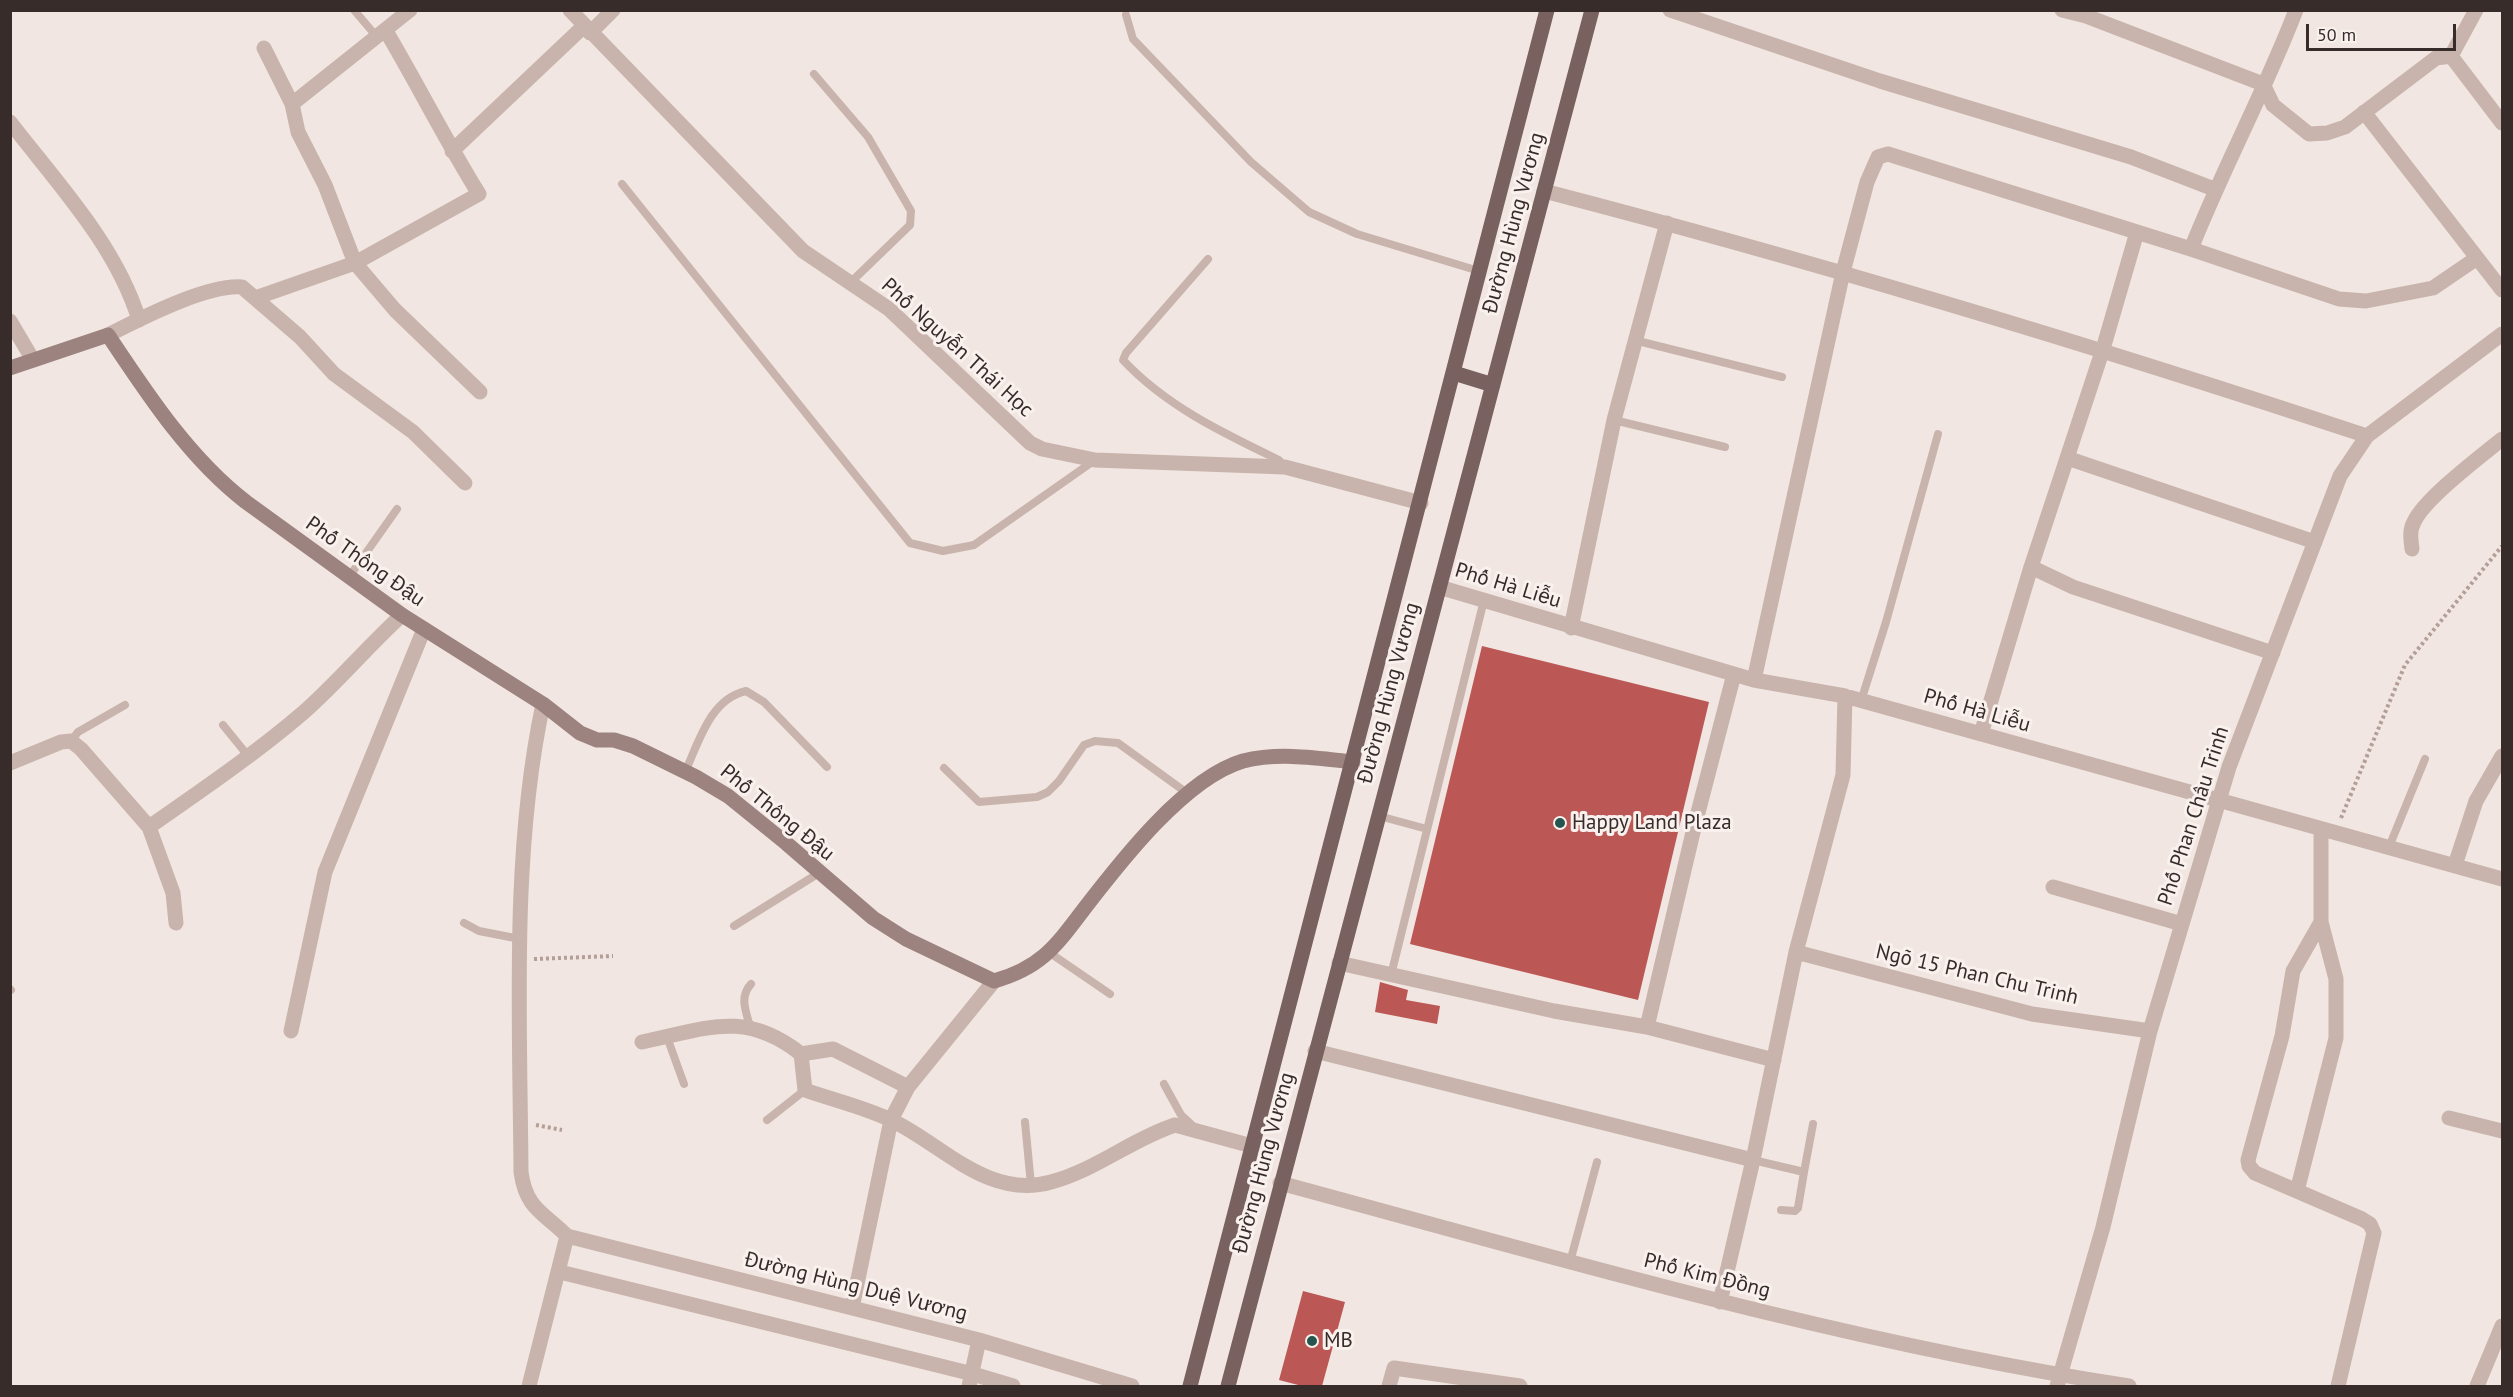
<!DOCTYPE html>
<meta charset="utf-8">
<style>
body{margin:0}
#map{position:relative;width:2513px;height:1397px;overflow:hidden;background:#f1e6e1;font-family:"PT Sans",sans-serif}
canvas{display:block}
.frame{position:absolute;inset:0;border:12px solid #382c2b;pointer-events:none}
.scale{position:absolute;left:2306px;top:24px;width:150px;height:27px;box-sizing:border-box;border:3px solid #382c2b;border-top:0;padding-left:8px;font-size:18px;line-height:21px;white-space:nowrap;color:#382c2b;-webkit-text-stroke:4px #f9f1ed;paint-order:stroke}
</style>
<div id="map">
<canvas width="2513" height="1397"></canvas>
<div class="frame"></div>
<div class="scale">50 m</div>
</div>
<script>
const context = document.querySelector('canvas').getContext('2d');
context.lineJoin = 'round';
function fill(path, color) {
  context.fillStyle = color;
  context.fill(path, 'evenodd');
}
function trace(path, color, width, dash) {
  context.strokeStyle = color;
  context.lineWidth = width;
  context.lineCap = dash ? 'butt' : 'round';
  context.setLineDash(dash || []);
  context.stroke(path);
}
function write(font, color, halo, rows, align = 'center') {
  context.font = font + ' "PT Sans",sans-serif';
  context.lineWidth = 6;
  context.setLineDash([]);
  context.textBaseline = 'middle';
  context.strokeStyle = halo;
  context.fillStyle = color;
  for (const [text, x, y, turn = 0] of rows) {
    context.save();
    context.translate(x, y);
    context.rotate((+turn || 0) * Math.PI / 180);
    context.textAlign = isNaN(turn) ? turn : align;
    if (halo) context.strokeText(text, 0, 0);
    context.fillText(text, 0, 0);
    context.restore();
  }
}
fill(new Path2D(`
 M 1482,646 L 1709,702 L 1638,1000 L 1410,944 Z
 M 1380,982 L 1408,990 L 1406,1000 L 1440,1006 L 1437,1024 L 1375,1012 Z
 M 1303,1291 L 1345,1302 L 1322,1386 L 1302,1386 L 1279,1380 Z`), '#bb5855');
trace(new Path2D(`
 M 2341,818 L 2405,665 L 2502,546
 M 534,959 L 613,956
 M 536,1125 L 562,1130`), '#b49e98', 4, [3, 3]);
trace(new Path2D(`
 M 354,10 L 377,37
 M 1126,15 L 1133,39 L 1251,162 L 1309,212 L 1357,234 L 1479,271
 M 814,74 L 868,137 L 911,211 L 910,225 L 851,282
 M 622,184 L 910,543 L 943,551 L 974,545 L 1095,460
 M 1208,259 L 1126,353 L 1123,360 C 1166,406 1223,433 1279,460 L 1285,467
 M 1638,341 L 1782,377
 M 1614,420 L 1725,447
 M 349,577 L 397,509
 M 1861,701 L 1886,622 L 1938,434
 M 223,725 L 249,757
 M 71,741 L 78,732 L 125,705
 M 944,768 L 979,802 L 1037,797 L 1048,792 L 1059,781 L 1084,745 L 1095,741 L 1118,743 L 1187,793
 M 685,772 C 699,742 710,699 746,691 L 764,702 L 827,767
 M 1379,816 L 1427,829
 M 2389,847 L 2425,759
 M 464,923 L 479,931 L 520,939
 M 734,926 L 819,873
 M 1050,953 L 1110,994
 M 1391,975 L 1484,600
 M 10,989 L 11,990
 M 750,1027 C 746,1011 739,997 751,984
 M 667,1037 L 684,1084
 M 1164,1084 L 1181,1115 L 1193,1126
 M 767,1120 L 805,1090
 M 1025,1122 L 1031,1185
 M 1753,1160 L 1804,1172 L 1798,1208 L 1795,1211 L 1781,1210
 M 1804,1172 L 1813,1124
 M 1570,1262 L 1597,1162`), '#c8b4ad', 8);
trace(new Path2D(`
 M 570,10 L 803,251 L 889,309 L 1030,443 L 1042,449 L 1095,460 L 1285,467 L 1421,503
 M 1670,10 L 1880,81 L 2131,157 L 2214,189
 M 2062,10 L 2086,16 L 2263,84 L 2273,105 L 2309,134 L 2327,133 L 2345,127 L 2436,58 L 2451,56 L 2476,10
 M 590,33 L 613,10
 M 264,48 L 292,104 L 298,132 L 325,185 L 355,263 L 395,310 L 480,392
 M 2451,56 L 2502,123
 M 292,104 L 410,10
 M 2364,112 L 2502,290
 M 10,122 C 57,183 116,245 139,320
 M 452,151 L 584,26
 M 1544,191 C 1821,263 2095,346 2367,436
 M 2137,232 L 2103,349 L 2031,567 L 2073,587 L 2273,653
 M 2191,249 C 2223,168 2265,91 2296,10
 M 255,298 L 355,263 L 479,194 C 446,141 418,85 386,31
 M 10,321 L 33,360
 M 108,335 C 140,319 207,284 242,287 L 300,337 L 334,374 L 413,432 L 465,483
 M 2067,458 L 2315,542
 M 2412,549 C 2411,540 2409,531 2414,522 C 2424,499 2481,456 2502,439
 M 1439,587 L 1754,680 L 1845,696 L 2502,879
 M 1571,628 L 1614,420 L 1667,223
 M 1754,680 L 1843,272 L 1867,182 L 1878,157 L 1888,154 L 2191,249 L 2339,299 L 2366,301 L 2433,288 L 2477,258
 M 543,704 C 511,853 520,1020 521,1172 C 526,1209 543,1212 567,1236
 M 1981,734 L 2031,567
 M 10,763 L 61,742 L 71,741 L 81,749 L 149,827 L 173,893 L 176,923
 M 149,827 C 202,790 255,754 304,712 C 338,682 368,646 402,615
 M 2455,865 L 2476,801 L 2502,756
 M 2053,887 L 2182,924
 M 2321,922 L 2293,971 L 2282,1036 L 2248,1160 L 2249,1166 L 2255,1173 L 2362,1219 L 2370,1224 L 2374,1233 L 2338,1386
 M 1796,952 L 2032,1014 L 2150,1031
 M 1339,963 L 1554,1011 L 1647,1027 L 1774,1060
 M 1647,1027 L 1694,828 L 1734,674
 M 291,1031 L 325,872 L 424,629
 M 642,1042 C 706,1029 744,1009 801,1054 L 805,1090 C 833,1100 864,1107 891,1120 C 942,1144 988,1200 1051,1182 C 1096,1170 1132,1139 1175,1125 L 1252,1146
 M 1315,1051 L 1753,1160
 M 801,1054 L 833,1049 L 908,1087
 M 2449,1118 L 2502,1131
 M 1280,1183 C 1561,1259 1841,1342 2129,1386
 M 2297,1191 L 2336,1038 L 2336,979 L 2321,922 L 2321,829
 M 567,1236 L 979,1340 L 1132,1386
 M 560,1272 L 973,1374 L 1013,1386
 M 1720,1302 L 1753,1160 L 1796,952 L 1843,775 L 1845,696
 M 852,1308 L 891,1120 L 908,1087 L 994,981
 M 529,1386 L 567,1236
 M 969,1386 L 979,1340
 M 1389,1386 L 1394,1368 L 1520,1386
 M 2057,1386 L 2103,1227 L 2150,1031 L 2229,767 L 2340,476 L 2367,436 L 2502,334
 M 2477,1386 L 2502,1326`), '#c8b4ad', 15);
trace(new Path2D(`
 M 10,368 L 108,335 C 148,395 189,458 246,502 L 402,615 L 543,704 L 580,733 L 597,740 L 614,740 L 633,746 L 696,777 L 728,796 L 786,843 L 873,918 L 906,939 L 994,981 C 1041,968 1056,946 1084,909 C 1121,861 1185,778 1243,761 C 1279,752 1317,758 1353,762`), '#9c837f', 15);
trace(new Path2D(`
 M 1454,373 L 1493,385
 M 1190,1386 L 1547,10
 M 1228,1386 L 1592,10`), '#78615e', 15);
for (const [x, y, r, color] of [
 [1560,823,6,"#24554e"],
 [1312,1341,6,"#24554e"]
]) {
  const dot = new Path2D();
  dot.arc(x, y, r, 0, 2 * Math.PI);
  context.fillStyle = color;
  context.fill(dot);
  trace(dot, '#f9f1ed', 2);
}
write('21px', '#382c2b', '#f9f1ed', [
 ["Đường Hùng Vương",1514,223,-75],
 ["Phố Nguyễn Thái Học",957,348,42],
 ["Phố Thông Đậu",365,562,35],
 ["Phố Hà Liễu",1508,586,17],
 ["Đường Hùng Vương",1389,693,-75],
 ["Phố Hà Liễu",1977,711,16],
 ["Phố Thông Đậu",777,813,39],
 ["Phố Phan Châu Trinh",2194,816,-72],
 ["Ngõ 15 Phan Chu Trinh",1977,975,13],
 ["Đường Hùng Vương",1264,1163,-75],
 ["Phố Kim Đồng",1707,1276,14],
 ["Đường Hùng Duệ Vương",856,1287,14]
]);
write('21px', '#382c2b', '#f9f1ed', [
 ["Happy Land Plaza",1572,823],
 ["MB",1324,1341]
], 'left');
</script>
